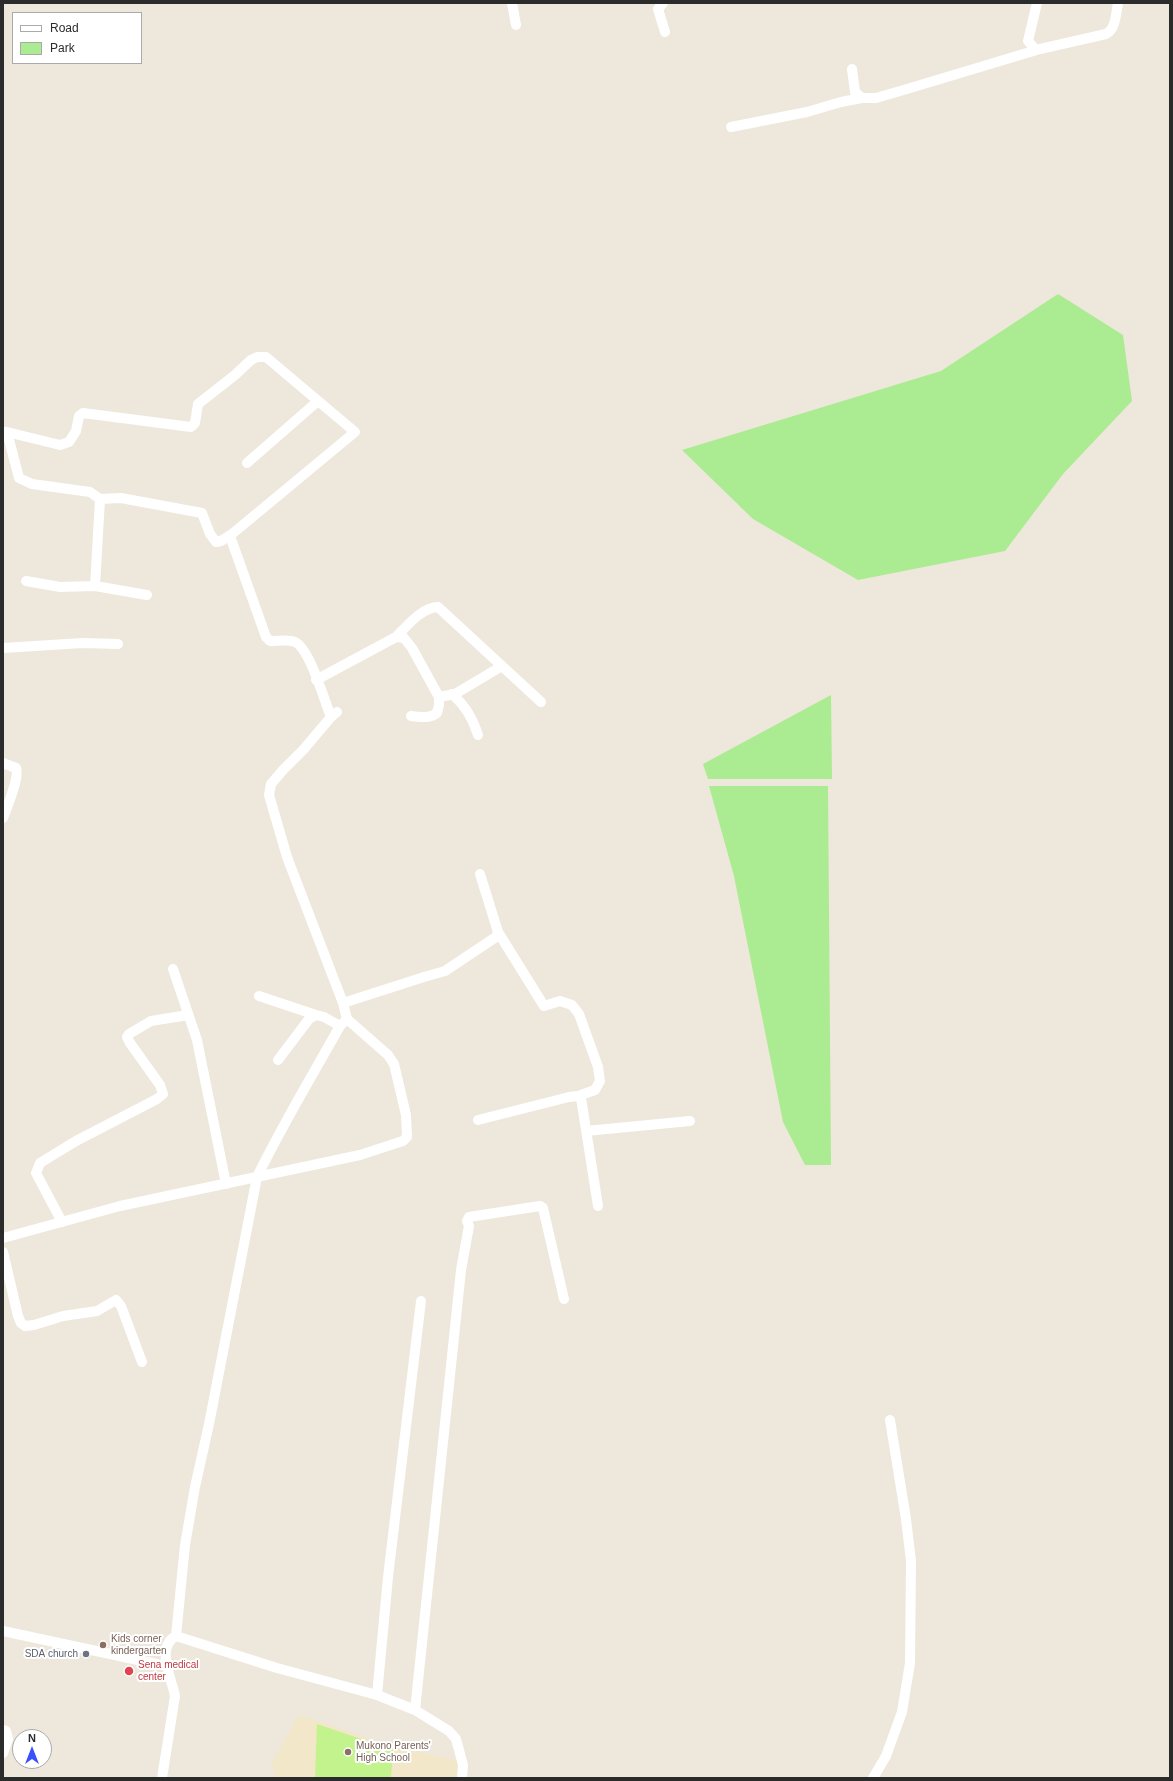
<!DOCTYPE html>
<style>
body{margin:0}
#map{position:relative;width:1173px;height:1781px;overflow:hidden;background:#eee7db;font-family:Arial,sans-serif}
canvas{display:block}
.frame{position:absolute;inset:0;border:4px solid #2b2b2b;pointer-events:none}
.legend{position:absolute;left:12px;top:12px;width:130px;height:52px;box-sizing:border-box;background:#fff;border:1px solid #aaa;margin:0;padding:5px 7px;list-style:none;font-size:12px;color:#2b2b2b}
.legend li{display:flex;align-items:center;gap:8px;height:20px}
.legend b{width:20px;border:1px solid #aaa}
.north{position:absolute;left:12px;top:1729px;width:40px;height:40px;box-sizing:border-box;background:#fff;border:1px solid #aaa;border-radius:50%;rotate:0deg;font-size:11px;font-weight:700;line-height:16px;text-align:center;color:#2b2b2b}
.north::after{content:'';display:block;margin:auto;width:14px;height:18px;background:#3851ff;clip-path:polygon(50% 0,100% 100%,50% 72%,0 100%)}
</style>
<div id="map">
<canvas width="1173" height="1781"></canvas>
<div class="frame"></div>
<ul class="legend">
<li><b style="height:5px;background:#fff"></b>Road</li>
<li><b style="height:11px;background:#abeb92"></b>Park</li>
</ul>
<div class="north">N</div>
</div>
<script>
const context = document.querySelector('canvas').getContext('2d');
context.lineJoin = 'round';
function fill(path, color) {
  context.fillStyle = color;
  context.fill(path, 'evenodd');
}
function trace(path, color, width, dash) {
  context.strokeStyle = color;
  context.lineWidth = width;
  context.lineCap = dash ? 'butt' : 'round';
  context.setLineDash(dash || []);
  context.stroke(path);
}
function write(font, color, halo, rows, align = 'center') {
  context.font = font + ' Arial,sans-serif';
  context.lineWidth = 4;
  context.setLineDash([]);
  context.textBaseline = 'middle';
  context.strokeStyle = halo;
  context.fillStyle = color;
  for (const [text, x, y, turn = 0] of rows) {
    context.save();
    context.translate(x, y);
    context.rotate((+turn || 0) * Math.PI / 180);
    context.textAlign = isNaN(turn) ? turn : align;
    if (halo) context.strokeText(text, 0, 0);
    context.fillText(text, 0, 0);
    context.restore();
  }
}
fill(new Path2D(`
 M 299,1715 L 379,1742 L 458,1761 L 457,1778 L 275,1778 L 272,1763 Z`), '#f2e7c9');
fill(new Path2D(`
 M 1058,294 L 1123,335 L 1132,401 L 1063,474 L 1005,551 L 858,580 L 753,519 L 682,450 L 941,371 Z
 M 831,695 L 832,779 L 708,779 L 703,764 Z
 M 709,786 L 828,786 L 831,1165 L 805,1165 L 783,1122 L 734,876 Z`), '#abeb92');
fill(new Path2D(`
 M 317,1724 L 393,1750 L 391,1778 L 315,1778 Z`), '#c2f38c');
trace(new Path2D(`
 M 512,3 L 516,25
 M 663,3 L 658,9 L 665,32
 M 1036,50 L 1028,41 L 1037,3
 M 852,69 L 855,92 L 862,98 L 876,98 L 907,89 L 1040,49 L 1106,34 C 1116,29 1116,13 1118,3
 M 731,127 L 807,112 L 841,102 L 862,98
 M 3,432 L 7,432 L 60,445 L 69,442 L 76,431 L 79,416 L 83,413 L 191,427 L 195,423 L 198,404 L 235,375 L 251,360 L 257,357 L 266,357 L 355,432 L 232,534 L 221,541 L 216,542 L 210,534 L 202,513 L 121,498 L 100,499 L 90,492 L 32,484 L 19,478 L 7,432
 M 247,463 L 318,401
 M 100,499 L 95,586 L 147,595
 M 230,536 L 266,637 L 270,641 C 278,641 288,639 295,642 C 310,649 324,700 331,717
 M 26,581 L 60,587 L 95,586
 M 396,637 C 408,625 421,608 438,607 L 541,702
 M 3,648 L 82,643 L 118,644
 M 316,680 L 396,637 L 404,638 L 412,648 L 439,697 L 439,705 L 437,713 C 429,719 421,717 411,716
 M 452,694 C 465,705 473,719 478,735
 M 439,697 L 455,694 L 502,666
 M 3,763 L 16,768 C 20,777 7,807 3,818
 M 498,932 L 544,1006 L 560,1001 L 572,1005 L 579,1014 L 598,1067 L 600,1081 L 595,1090 L 578,1096
 M 173,969 L 197,1040 L 226,1184
 M 259,996 L 316,1015
 M 343,1003 L 424,977 L 445,971 L 496,937 L 498,932 L 480,874
 M 278,1060 L 309,1019 L 316,1015 L 324,1017 L 340,1026
 M 478,1120 L 569,1097 L 578,1096 L 581,1098 L 598,1206
 M 586,1131 L 690,1121
 M 62,1222 L 36,1173 L 40,1163 L 76,1141 L 157,1099 L 163,1094 L 160,1085 L 130,1043 L 127,1037 L 129,1034 L 151,1021 L 188,1015
 M 3,1238 L 120,1206 L 360,1155 L 403,1141 L 407,1137 L 406,1115 L 394,1064 L 388,1055 L 347,1019 L 343,1003 L 287,857 L 269,795 L 271,784 L 283,770 L 303,750 L 331,717 L 337,712
 M 3,1252 L 18,1316 L 21,1323 L 25,1326 L 34,1325 L 63,1316 L 97,1311 L 116,1300 L 121,1306 L 142,1362
 M 3,1631 L 166,1666
 M 176,1636 L 185,1545 L 195,1487 L 209,1424 L 257,1177 C 282,1125 312,1076 340,1026 L 347,1019
 M 176,1636 L 277,1668 L 377,1695 L 415,1710 L 449,1731 L 456,1739 L 463,1765 L 462,1778
 M 377,1695 L 388,1577 L 421,1301
 M 415,1710 L 461,1270 L 469,1226 L 467,1221 L 469,1217 L 540,1206 L 543,1208 L 564,1299
 M 3,1730 L 6,1731 L 8,1739 L 3,1753
 M 162,1778 L 175,1696 C 172,1679 155,1647 176,1636
 M 873,1778 L 886,1756 L 902,1712 L 910,1663 L 911,1561 L 906,1519 L 890,1420`), '#fff', 10);
for (const [x, y, r, color] of [
 [103,1645,4,"#8d6e63"],
 [86,1654,4,"#6b7280"],
 [129,1671,5,"#e0444e"],
 [348,1752,4,"#8d6e63"]
]) {
  const dot = new Path2D();
  dot.arc(x, y, r, 0, 2 * Math.PI);
  context.fillStyle = color;
  context.fill(dot);
  trace(dot, '#fff', 1.5);
}
write('10px', '#785e54', '#fff', [
 ["Kids corner",111,1639],
 ["kindergarten",111,1651],
 ["Mukono Parents'",356,1746],
 ["High School",356,1758]
], 'left');
write('10px', '#5b616d', '#fff', [
 ["SDA church",78,1654]
], 'right');
write('10px', '#be3a42', '#fff', [
 ["Sena medical",138,1665],
 ["center",138,1677]
], 'left');
</script>
